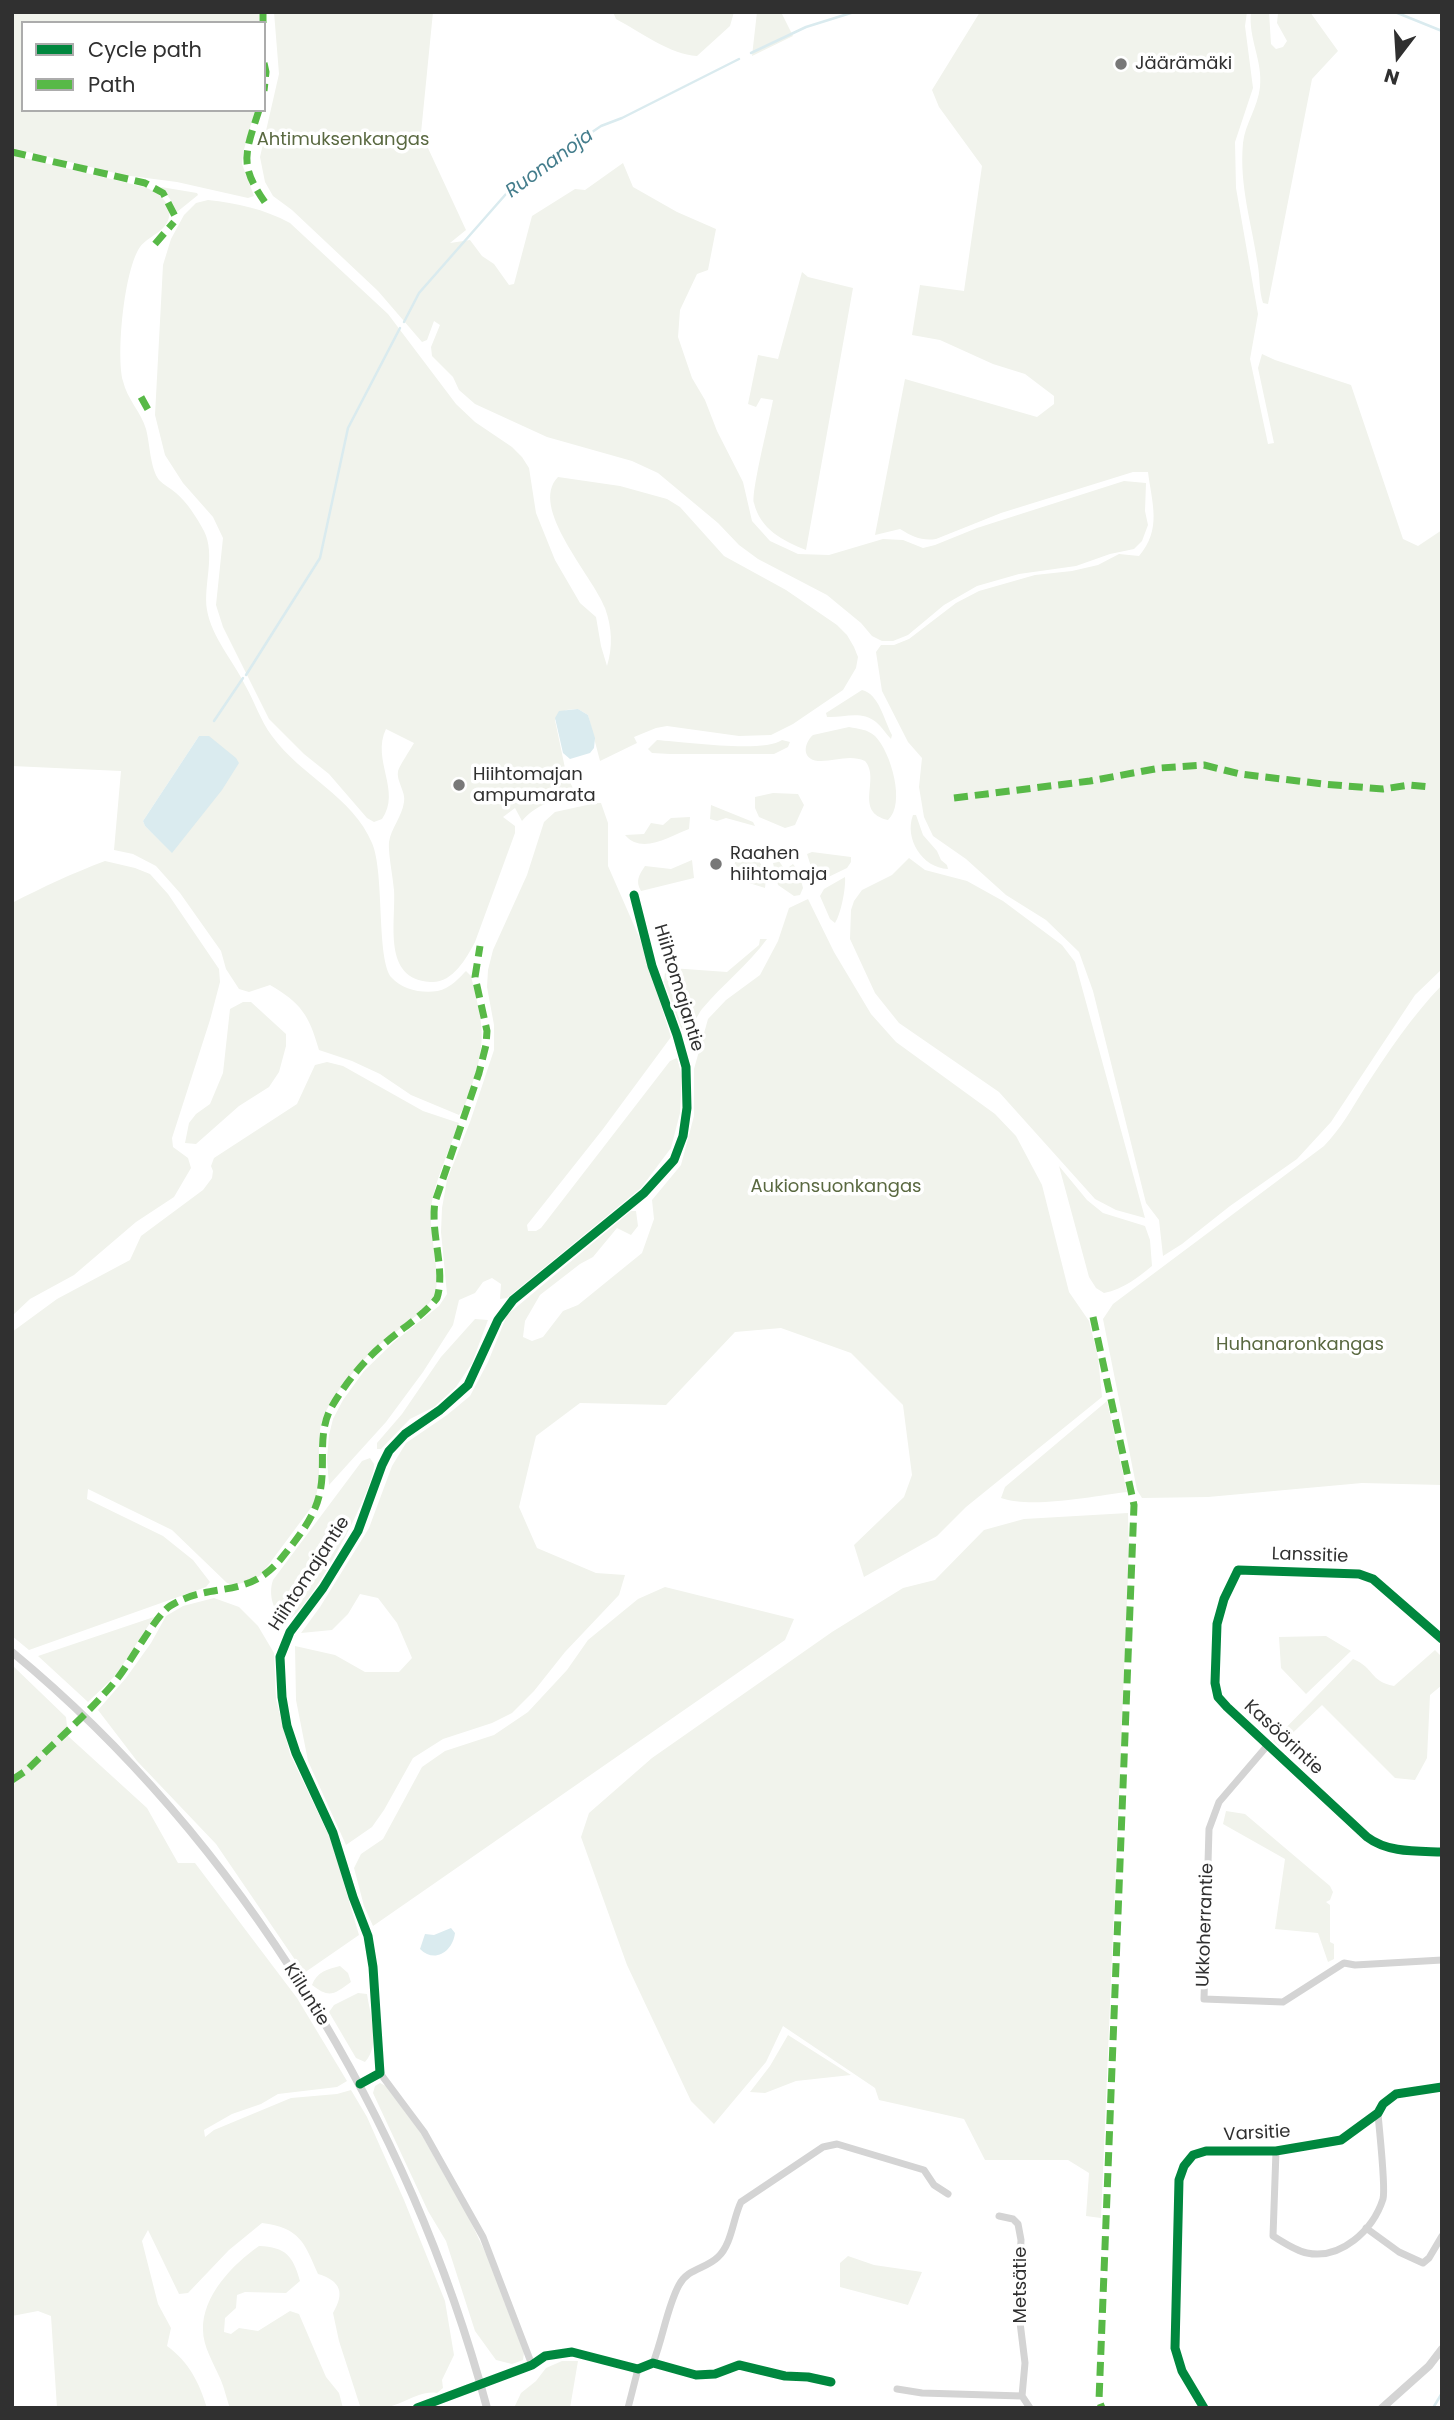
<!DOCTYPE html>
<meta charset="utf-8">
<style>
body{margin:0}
#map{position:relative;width:1454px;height:2420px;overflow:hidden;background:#fff;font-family:Poppins,sans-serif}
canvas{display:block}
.frame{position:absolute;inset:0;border:14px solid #303030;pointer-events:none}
.legend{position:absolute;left:21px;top:21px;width:245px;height:91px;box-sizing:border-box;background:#fff;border:2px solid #acacac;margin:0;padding:9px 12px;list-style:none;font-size:21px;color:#303030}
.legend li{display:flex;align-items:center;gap:14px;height:35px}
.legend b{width:35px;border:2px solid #acacac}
.north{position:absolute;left:1363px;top:21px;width:70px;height:70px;-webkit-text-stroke:5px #fff;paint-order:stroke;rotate:197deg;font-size:19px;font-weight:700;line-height:28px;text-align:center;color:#303030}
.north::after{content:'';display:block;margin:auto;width:24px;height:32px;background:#303030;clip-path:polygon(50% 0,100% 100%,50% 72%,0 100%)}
</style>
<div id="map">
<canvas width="1454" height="2420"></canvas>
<div class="frame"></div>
<ul class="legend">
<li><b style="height:9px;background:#00873e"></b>Cycle path</li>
<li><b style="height:9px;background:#58b947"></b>Path</li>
</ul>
<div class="north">N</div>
</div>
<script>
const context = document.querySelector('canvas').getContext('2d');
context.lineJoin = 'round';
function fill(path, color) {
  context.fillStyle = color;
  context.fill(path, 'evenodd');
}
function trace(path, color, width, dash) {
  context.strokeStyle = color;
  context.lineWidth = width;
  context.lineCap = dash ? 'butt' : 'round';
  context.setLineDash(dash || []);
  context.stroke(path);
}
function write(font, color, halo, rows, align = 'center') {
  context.font = font + ' Poppins,sans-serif';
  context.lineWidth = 7;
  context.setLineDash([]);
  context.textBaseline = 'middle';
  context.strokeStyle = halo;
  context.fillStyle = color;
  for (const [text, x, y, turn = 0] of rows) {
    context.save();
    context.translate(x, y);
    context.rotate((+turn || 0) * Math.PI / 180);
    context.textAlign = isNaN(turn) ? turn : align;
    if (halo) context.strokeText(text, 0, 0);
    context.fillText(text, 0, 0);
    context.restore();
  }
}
fill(new Path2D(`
 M 12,12 L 259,12 L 259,23 L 23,23 L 23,110 L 255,110 L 243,153 L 242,164 L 254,196 L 248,198 L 177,182 L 123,175 L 12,148 Z
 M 274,12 L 433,12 L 421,133 L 466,230 L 450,243 L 470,240 L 482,256 L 494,264 L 509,285 L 514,284 L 532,216 L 575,189 L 585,190 L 623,163 L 633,187 L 677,212 L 716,229 L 708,270 L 697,274 L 680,310 L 678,337 L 692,378 L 705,400 L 717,431 L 743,482 L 752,521 L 770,541 L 798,554 L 829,555 L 883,539 L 903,540 L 923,548 L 935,545 L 977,528 L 1124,481 L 1146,483 L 1145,511 L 1148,525 L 1142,541 L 1134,549 L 1110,554 L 1076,566 L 1019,574 L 977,586 L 944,605 L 908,635 L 893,641 L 882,641 L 872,636 L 861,623 L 827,595 L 758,559 L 739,545 L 718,523 L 658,473 L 632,461 L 547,437 L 475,404 L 459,390 L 453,377 L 432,356 L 431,347 L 440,325 L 434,321 L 427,340 L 422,342 L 378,291 L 292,210 L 273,196 L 265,182 L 260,157 L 279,74 Z
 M 613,12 L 734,12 L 730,26 L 697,56 C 671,55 639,31 616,19 Z
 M 757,12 L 781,12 L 793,36 L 752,56 Z
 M 980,12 L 1247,12 L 1245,26 L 1253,88 L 1235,142 L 1236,188 L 1258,314 L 1250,359 L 1268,444 L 1274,443 L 1258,368 L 1262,354 L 1275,360 L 1351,385 L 1403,539 L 1418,546 L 1442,530 L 1442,969 L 1415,995 L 1331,1122 L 1297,1159 L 1230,1206 L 1182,1244 L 1163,1256 L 1159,1220 L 1146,1203 L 1093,991 L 1079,952 L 1046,920 L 1006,895 L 966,859 L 933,836 L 924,817 L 919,787 L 922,758 L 908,742 L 882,691 L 876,652 L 881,645 L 894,645 L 909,639 L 956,603 L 979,591 L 1035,575 L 1072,571 L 1098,565 L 1119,554 L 1139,556 C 1162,529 1152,504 1148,472 L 1133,472 L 1001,513 L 936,539 C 922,541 913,537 900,529 L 875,535 L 905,379 L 1037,417 L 1054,404 L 1054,396 L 1025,374 L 993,364 L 940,340 L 912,335 L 920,285 L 964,291 L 982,166 L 939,107 L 932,90 Z
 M 1251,12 L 1269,12 L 1271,44 L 1276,49 L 1283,47 L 1287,41 L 1277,23 L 1278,13 L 1310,12 L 1338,51 L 1312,79 L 1268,304 L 1263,303 C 1259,291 1260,279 1258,266 C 1252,224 1239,186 1243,143 C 1245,124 1258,107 1260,87 C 1263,61 1248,38 1251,12 Z
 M 12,155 L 144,187 C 156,191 172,202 169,217 C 166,232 148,236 140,247 C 124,270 116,355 123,381 C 127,399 141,412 146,429 C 150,444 150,468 159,480 C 164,485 170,488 176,493 C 187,502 197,518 204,531 C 216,555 203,585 207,610 C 212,638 233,660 245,685 C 255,702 260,720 272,736 C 301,776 353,797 372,843 C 385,873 376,961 392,978 C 403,991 431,996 446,988 C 454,984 460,977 466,971 L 471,976 C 482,1022 488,1038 472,1085 C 468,1095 466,1106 459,1115 L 411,1095 L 380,1074 L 352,1061 L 319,1050 C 309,1015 301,1003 270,985 L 249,992 L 239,989 L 226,969 L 221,951 L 180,893 L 156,866 L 133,854 L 114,850 L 121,771 L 12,766 ZM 199,736 L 172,852 L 145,826 L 143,821 Z
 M 161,187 L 197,193 L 198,195 L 177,212 L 170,199 Z
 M 208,200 C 237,203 264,209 290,223 L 388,314 L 456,404 L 475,422 L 512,447 L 522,457 L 529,468 L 536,513 L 555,560 L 580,603 L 596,617 L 601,646 L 607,666 C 613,647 612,627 605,608 C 593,576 528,507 558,477 L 620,486 L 667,499 L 680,507 L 724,556 L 786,590 L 837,625 L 847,635 L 854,647 L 858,657 L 856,668 L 843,690 L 793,724 L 771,735 L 739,736 L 667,726 L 656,728 L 634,737 L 637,743 L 600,761 L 588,715 L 578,709 L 566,710 L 555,720 L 566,773 L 576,795 C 555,800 536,804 522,821 L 515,808 L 503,817 L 515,826 L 515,833 L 475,942 C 466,959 452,984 430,982 C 382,979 396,923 394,890 C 393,877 388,853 389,842 C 391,828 402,817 404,802 C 406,792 396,781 398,771 C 400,765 410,750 414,743 L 386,729 C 371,760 402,791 382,819 L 374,822 L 367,818 L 329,774 L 304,754 L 269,719 L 223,627 L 216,605 L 223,538 L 213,517 L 183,483 L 165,455 L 155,415 L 163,265 L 171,239 L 184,215 L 196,203 Z
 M 802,272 L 808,277 L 853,288 L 806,550 C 783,541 760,529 754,503 C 751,492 770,417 773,400 L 761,398 L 756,407 L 748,404 L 758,355 L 778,359 Z
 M 862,690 C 879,694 884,720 892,735 L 891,739 C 886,734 882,727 876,722 C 861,710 843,718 827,717 L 826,713 Z
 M 849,727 C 859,729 867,729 875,736 C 891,752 906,804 888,820 C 853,812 881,779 865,761 C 849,754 834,762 818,761 C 801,759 804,743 813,735 Z
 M 782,740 L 790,742 L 788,747 L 774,754 L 670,754 L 652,753 L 648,749 L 657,740 C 684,742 764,753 782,740 Z
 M 773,793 L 798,794 L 804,805 L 795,825 L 785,828 L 759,817 L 755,808 L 755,797 Z
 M 596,803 L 601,803 L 608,823 L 608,866 L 640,939 L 671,1037 L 603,1129 L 527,1225 L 528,1231 L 536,1231 L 541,1228 L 670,1061 L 677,1058 L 682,1076 L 680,1113 L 671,1148 L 641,1188 L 507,1298 L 500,1299 L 501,1284 L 492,1278 L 483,1282 L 475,1293 L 459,1300 L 453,1325 L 423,1372 L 386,1422 L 329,1485 L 327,1459 L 329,1435 L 333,1419 L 343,1400 L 364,1371 L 395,1341 L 439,1306 L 447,1294 L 441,1232 L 442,1208 L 447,1180 L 470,1122 L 494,1050 L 494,1025 L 487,987 L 488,970 L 493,950 L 527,875 L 544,822 L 555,812 Z
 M 711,805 L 753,822 L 755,826 L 726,818 L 717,821 L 710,819 Z
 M 913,815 L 916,815 L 923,835 L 937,851 L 941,860 L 947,865 L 948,869 C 922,868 904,838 913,815 Z
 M 690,817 L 689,829 C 670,836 642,855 625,835 L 644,834 L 651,823 L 663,825 L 671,818 Z
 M 745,849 C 760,857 768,872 765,888 L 746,882 L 732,874 L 737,854 Z
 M 812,852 L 851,857 L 851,862 L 847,868 L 818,882 L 814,876 L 807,854 Z
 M 909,858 L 925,870 L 967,881 L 1003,901 L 1062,945 L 1075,962 L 1145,1218 L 1116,1210 L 1095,1199 L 999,1092 L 899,1023 L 875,993 L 850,939 L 851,910 L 854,901 L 862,890 L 892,875 Z
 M 692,860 L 694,878 L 641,891 C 635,881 639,875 645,866 L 671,869 Z
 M 105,861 L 135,868 L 150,874 L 168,894 L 219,969 L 220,982 L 210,1020 L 172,1138 L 173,1147 L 188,1158 L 191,1168 L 174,1197 L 136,1222 L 74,1275 L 30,1299 L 12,1316 L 12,903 C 43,887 73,873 105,861 Z
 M 779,861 L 785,870 L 793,864 L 799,872 L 803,888 L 800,895 L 794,896 L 778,885 L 773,863 Z
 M 845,877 C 846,888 841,914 835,923 L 830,919 L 820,896 L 824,889 Z
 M 808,899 L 834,952 L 871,1014 L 896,1042 L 995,1114 L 1016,1136 L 1042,1185 L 1069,1292 L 1089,1321 L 1098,1357 L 1102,1397 L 966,1507 L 937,1536 L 864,1577 L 854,1545 L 904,1497 L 912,1475 L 903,1405 L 851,1353 L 781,1328 L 735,1332 L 666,1405 L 580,1403 L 536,1436 L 519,1507 L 537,1548 L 596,1573 L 625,1575 L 619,1595 L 565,1652 L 534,1691 L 512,1713 L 492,1723 L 443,1739 L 413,1758 L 384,1810 L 372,1827 L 346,1845 L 308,1761 L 296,1700 L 295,1646 L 335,1655 L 365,1672 L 399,1672 L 412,1658 L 397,1623 L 378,1598 L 360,1594 L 348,1614 L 332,1630 L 301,1633 L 320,1607 L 369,1528 L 392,1466 L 406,1443 L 447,1415 L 470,1396 L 488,1362 L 507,1315 L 631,1211 L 636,1211 L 638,1226 L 631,1235 L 617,1228 L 593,1257 L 580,1264 L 540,1295 L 525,1321 L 523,1337 L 532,1341 L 543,1337 L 563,1311 L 578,1305 L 642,1253 L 654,1219 L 652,1200 L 681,1165 L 694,1116 L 694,1069 L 708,1019 L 726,1000 L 760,975 L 778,941 L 789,908 Z
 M 760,939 L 767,939 C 748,965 722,985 702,1009 C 696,1017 694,1027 685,1030 L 681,1028 L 664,982 L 665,972 L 671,968 L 727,972 L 759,945 Z
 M 1442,985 L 1442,1485 L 1362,1483 L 1208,1497 L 1142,1498 L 1137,1490 L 1103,1319 L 1113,1304 L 1324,1146 C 1342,1127 1351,1110 1364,1089 C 1388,1052 1412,1016 1442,985 Z
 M 243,1002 L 251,1002 L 286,1034 L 286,1046 L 279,1072 L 269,1087 L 239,1106 L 196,1144 L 185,1143 L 189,1123 L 196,1114 L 210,1104 L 223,1073 L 230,1009 Z
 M 327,1062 L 343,1066 L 423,1111 L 459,1123 C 450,1149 434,1182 431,1209 C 429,1233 441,1276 435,1294 C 430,1310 382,1340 368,1355 C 352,1374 322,1406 320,1431 C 317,1456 323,1481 313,1505 L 261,1575 L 252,1581 L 233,1585 L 227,1583 L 172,1530 L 88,1489 L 87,1499 L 163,1536 L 193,1560 L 210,1582 L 206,1587 L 29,1650 L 12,1636 L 12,1332 L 57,1299 L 130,1260 L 141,1236 L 203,1190 L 212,1178 L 213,1171 L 211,1166 L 214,1158 L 297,1104 L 315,1065 Z
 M 1059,1166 L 1087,1200 L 1103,1213 L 1145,1226 L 1150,1240 L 1152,1266 C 1137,1278 1124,1289 1104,1293 L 1096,1288 L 1089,1277 Z
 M 475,1319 L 488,1320 L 472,1363 L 456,1387 L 434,1407 L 410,1419 L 381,1449 L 377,1449 L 377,1443 L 402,1414 L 441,1357 Z
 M 1107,1401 L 1127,1492 C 1093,1496 1032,1509 1001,1498 L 1005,1487 Z
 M 370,1458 L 374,1464 C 376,1487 307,1616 286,1621 C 273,1613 268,1594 273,1580 L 362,1461 Z
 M 1128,1513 L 1129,1551 L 1101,2218 L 1086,2216 L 1089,2173 L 1068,2160 L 985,2160 L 964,2119 L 879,2100 L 875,2088 L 783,2026 L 766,2062 L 714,2124 L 691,2101 L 627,1965 L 581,1837 L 589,1813 L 652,1758 L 832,1632 L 903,1588 L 935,1580 L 984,1530 L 1024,1519 Z
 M 665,1587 L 794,1619 L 785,1640 L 373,1926 L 364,1906 L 354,1868 L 361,1854 L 383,1839 L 422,1767 L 445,1751 L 494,1735 L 528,1712 L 567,1670 L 588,1640 L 638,1599 Z
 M 214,1598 L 239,1607 L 258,1626 L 274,1653 L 276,1699 L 290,1754 L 331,1840 L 359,1935 L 304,1973 L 216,1844 L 137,1761 L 98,1710 L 126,1678 L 151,1643 L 166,1616 L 183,1606 Z
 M 154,1617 L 116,1675 L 88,1702 L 38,1656 Z
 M 1326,1636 L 1351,1651 L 1306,1694 L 1281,1668 L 1279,1637 Z
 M 1435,1650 L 1442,1657 L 1442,1685 L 1430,1695 L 1427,1758 L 1415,1780 L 1395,1778 L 1322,1705 L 1279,1746 L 1273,1741 L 1353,1659 C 1375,1668 1369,1681 1394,1686 Z
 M 12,1665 L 66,1717 L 68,1736 L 147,1808 L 178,1863 L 195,1863 L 297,1998 L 347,2081 L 337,2087 L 278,2094 L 261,2104 L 232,2114 L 204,2130 L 205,2137 L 214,2130 L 291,2098 L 337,2094 L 351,2090 L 367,2117 L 404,2200 L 445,2301 L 454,2355 L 442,2380 L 443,2388 L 437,2393 C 413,2389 394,2417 360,2406 L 339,2341 L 333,2313 C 345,2293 341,2281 318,2274 C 304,2242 300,2228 262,2223 L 229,2250 L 188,2293 L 179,2294 L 148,2230 L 142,2241 L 158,2304 L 171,2328 L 167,2346 C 189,2362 199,2382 207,2408 L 57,2408 L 51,2316 L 38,2311 L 12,2316 Z
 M 1226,1811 L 1245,1814 L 1330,1886 L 1333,1892 L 1330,1900 L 1326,1902 L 1330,1905 L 1330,1942 L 1334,1944 L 1334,1959 L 1328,1962 L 1318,1933 L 1275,1929 L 1285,1859 L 1223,1824 Z
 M 340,1966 L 348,1973 L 351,1982 C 334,1994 330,1999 312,1985 C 317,1972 327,1969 340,1966 Z
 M 358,1993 L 367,1994 C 370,2015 381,2045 365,2062 L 356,2058 L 329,2012 L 334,2005 Z
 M 788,2035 L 851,2075 L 796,2081 L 765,2093 L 750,2092 L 770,2066 Z
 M 380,2083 L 386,2086 L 420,2132 L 468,2216 L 487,2256 L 524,2353 L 523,2360 L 512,2364 L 496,2360 L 475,2331 L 446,2241 L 428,2211 L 373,2093 L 375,2086 Z
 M 259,2246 C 286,2247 293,2256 300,2281 L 286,2293 L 245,2292 L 237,2295 L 236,2308 L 225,2318 L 224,2332 L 231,2334 L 239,2328 L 258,2331 L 290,2311 L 299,2314 L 326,2377 L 339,2393 L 343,2408 L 230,2408 C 226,2397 224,2386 219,2376 C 213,2362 203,2346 203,2330 C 202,2296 233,2264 259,2246 Z
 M 848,2256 L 874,2265 L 922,2272 L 908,2305 L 840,2287 L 840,2263 Z
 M 562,2361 L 578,2361 L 570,2408 L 514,2408 L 521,2393 L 536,2381 L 546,2368 Z`), '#f1f3ec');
fill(new Path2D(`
 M 578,709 L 588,715 L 595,738 L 594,748 L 590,753 L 570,759 L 563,753 L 555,718 L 559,711 Z
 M 199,736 L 209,736 L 236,758 L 239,763 L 222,790 L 172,853 L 145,826 L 143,821 Z
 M 451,1928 L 455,1933 C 453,1951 435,1964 420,1949 L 425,1934 L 434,1935 Z`), '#daebef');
trace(new Path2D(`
 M 1395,12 L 1442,31
 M 751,53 L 806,27 L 854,12
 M 404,322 L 419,293 L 513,186 L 601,126 L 622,118 L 739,59
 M 246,675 L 320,558 L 348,428 L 400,328
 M 214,721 L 243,678
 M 1433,2408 L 1442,2393`), '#daebef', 2.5);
trace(new Path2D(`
 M 1442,1639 L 1373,1579 L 1359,1574 L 1238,1570 L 1224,1599 L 1217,1624 L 1215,1683 L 1218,1697 L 1227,1707 L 1367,1837 C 1388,1853 1417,1851 1442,1852
 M 1267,1746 L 1219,1802 L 1209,1829 L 1204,1999 L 1283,2002 L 1344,1963 L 1355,1965 L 1442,1960
 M 380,2073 L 424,2132 L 483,2237 L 532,2365
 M 360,2084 L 380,2073 L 373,1967 L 368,1936 L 353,1897 L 333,1833 L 296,1753 L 287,1726 L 282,1697 L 280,1657 L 290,1632 L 323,1588 L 358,1531 L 382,1465 L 389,1451 L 405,1434 L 440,1410 L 468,1385 L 498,1320 L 513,1300 L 644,1193 L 674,1160 L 683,1136 L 687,1108 L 686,1067 L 677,1035 L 652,966 L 634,895
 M 1276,2151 L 1273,2236 C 1283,2242 1296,2251 1307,2253 C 1341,2260 1373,2230 1383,2199 C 1386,2187 1379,2129 1378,2113
 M 999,2216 L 1013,2219 L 1018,2224 L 1021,2240 L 1018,2306 L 1025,2363 L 1022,2396 L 1030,2408
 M 1366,2228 L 1399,2252 L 1423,2263 L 1429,2258 L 1442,2236
 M 653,2363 C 663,2338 667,2307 679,2285 C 688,2268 706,2269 718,2257 C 732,2244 733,2218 741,2202 L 823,2147 L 837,2144 L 924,2170 L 934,2185 L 948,2194
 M 897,2389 L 922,2393 L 1022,2396
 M 417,2408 L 532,2365 L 545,2356 L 572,2352 L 638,2369 L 653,2363 L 696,2375 L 715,2374 L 739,2365 L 785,2376 L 808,2377 L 831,2382
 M 628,2408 L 638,2369
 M 1204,2408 L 1182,2371 L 1175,2348 L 1179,2180 L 1184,2166 L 1193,2155 L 1206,2151 L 1276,2151 L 1341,2140 L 1378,2113 L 1383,2104 L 1396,2094 L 1442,2087`), '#d4d4d4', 7);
trace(new Path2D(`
 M 12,1652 C 242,1842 410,2122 487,2408
 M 1382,2408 L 1429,2366 L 1442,2349`), '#d4d4d4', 8);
trace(new Path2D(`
 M 263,23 L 263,12
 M 264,63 L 266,72 L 264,91
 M 259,110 C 245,154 238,165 267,205
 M 12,152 L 145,183 L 163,193 L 175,216
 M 155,244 L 174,222
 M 141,397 L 151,415
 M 954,798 L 1090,781 L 1160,768 L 1204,765 L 1240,774 L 1323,784 L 1383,789 L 1410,785 L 1430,787
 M 1093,1317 L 1134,1505 L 1099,2400 L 1102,2408
 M 12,1780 L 27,1770 C 57,1740 90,1712 117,1679 C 130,1663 156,1615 170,1606 C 210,1581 246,1600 280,1560 C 296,1540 315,1518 320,1492 C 326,1464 317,1434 331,1408 C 344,1385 364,1360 385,1343 C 402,1328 423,1316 437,1298 C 446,1270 430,1233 435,1202 L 479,1073 L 486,1045 L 487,1031 L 475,977 L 480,946`), '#58b947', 7, [14, 7]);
trace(new Path2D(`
 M 1442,1639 L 1373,1579 L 1359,1574 L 1238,1570 L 1224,1599 L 1217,1624 L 1215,1683 L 1218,1697 L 1227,1707 L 1367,1837 C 1388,1853 1417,1851 1442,1852
 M 360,2084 L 380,2073 L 373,1967 L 368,1936 L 353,1897 L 333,1833 L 296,1753 L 287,1726 L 282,1697 L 280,1657 L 290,1632 L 323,1588 L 358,1531 L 382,1465 L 389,1451 L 405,1434 L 440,1410 L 468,1385 L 498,1320 L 513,1300 L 644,1193 L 674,1160 L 683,1136 L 687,1108 L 686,1067 L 677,1035 L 652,966 L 634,895
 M 417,2408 L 532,2365 L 545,2356 L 572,2352 L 638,2369 L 653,2363 L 696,2375 L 715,2374 L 739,2365 L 785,2376 L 808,2377 L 831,2382
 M 1204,2408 L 1182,2371 L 1175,2348 L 1179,2180 L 1184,2166 L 1193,2155 L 1206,2151 L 1276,2151 L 1341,2140 L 1378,2113 L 1383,2104 L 1396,2094 L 1442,2087`), '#00873e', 9);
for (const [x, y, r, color] of [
 [1121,64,7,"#787878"],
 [459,785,7,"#787878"],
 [716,864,7,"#787878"]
]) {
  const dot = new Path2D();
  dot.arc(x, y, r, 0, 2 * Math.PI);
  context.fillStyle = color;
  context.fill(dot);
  trace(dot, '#fff', 2.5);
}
write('18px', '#303030', '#fff', [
 ["Jäärämäki",1135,64],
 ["Hiihtomajan",473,775],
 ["ampumarata",473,796],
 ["Raahen",730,854],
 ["hiihtomaja",730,875]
], 'left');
write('18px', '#5a6941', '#fff', [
 ["Ahtimuksenkangas",343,140],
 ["Aukionsuonkangas",836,1187],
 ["Huhanaronkangas",1300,1345]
]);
write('18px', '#303030', '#fff', [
 ["Hiihtomajantie",678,988,73],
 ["Lanssitie",1310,1556,2],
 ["Hiihtomajantie",310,1574,-57],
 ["Kasöörintie",1283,1738,43],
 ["Ukkoherrantie",1206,1925,-88],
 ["Kiiluntie",306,1995,58],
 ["Varsitie",1257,2134,-3],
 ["Metsätie",1021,2285,-90]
]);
write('italic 19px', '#447d8c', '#fff', [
 ["Ruonanoja",550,164,-36]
]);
</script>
